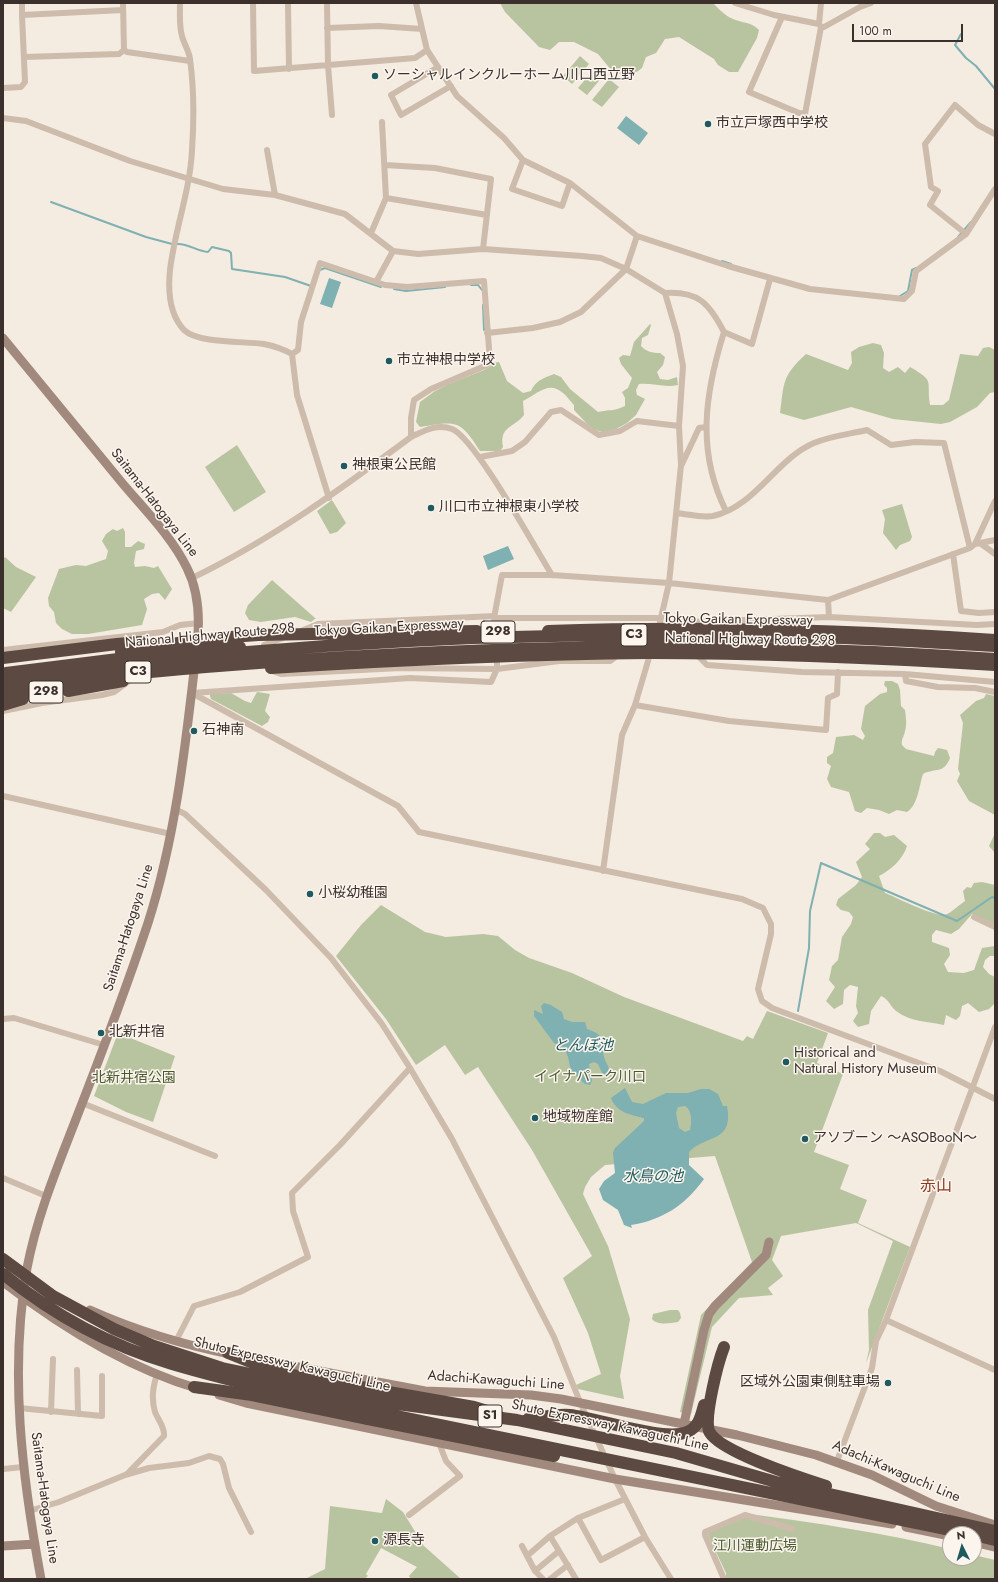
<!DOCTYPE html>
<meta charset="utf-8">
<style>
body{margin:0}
#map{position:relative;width:998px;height:1582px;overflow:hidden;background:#f4ebe1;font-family:Jost,sans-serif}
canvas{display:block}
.frame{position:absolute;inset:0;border:4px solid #3b302b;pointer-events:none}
.north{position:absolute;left:942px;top:1526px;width:40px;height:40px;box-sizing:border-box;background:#fbf5ee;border:1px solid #aea6a0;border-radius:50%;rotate:355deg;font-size:11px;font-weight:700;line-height:16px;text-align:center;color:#3b302b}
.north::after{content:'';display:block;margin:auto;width:14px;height:18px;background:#1f5a5e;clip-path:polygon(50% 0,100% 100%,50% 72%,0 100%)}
.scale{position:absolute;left:852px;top:24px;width:111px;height:18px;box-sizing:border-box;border:2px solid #3b302b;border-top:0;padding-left:5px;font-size:12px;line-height:14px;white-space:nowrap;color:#3b302b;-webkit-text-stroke:3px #fbf5ee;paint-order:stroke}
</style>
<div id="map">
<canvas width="998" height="1582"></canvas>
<div class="frame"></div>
<div class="north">N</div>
<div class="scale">100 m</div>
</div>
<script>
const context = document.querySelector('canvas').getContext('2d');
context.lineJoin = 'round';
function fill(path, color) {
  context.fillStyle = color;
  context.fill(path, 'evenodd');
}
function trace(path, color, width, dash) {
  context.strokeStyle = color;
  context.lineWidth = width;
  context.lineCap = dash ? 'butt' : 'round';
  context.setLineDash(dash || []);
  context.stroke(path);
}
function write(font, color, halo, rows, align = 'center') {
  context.font = font + ' Jost,"Noto Sans JP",sans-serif';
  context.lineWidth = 3;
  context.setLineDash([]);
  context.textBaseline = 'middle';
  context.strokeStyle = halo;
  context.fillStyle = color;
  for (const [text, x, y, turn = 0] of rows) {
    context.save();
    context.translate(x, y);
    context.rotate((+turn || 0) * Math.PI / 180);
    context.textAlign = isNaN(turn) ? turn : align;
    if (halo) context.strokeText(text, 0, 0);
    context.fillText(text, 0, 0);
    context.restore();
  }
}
fill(new Path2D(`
 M 500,3 L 713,3 C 719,9 724,15 733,19 C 742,23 752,22 759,30 L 757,38 L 738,72 L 729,72 L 718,65 L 714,59 L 679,37 L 665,39 L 656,53 L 646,57 L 642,68 L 630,77 L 612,71 L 598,54 L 574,42 L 559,42 L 550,50 L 539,47 L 505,12 Z
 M 580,56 L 589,64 L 572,84 L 563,76 Z
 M 595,68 L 604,75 L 587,95 L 578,88 Z
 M 609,79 L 619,87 L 602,107 L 592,100 Z
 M 650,324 L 651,325 L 648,335 L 642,338 L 641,346 C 647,352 652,353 660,353 L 665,357 L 663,365 L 657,372 L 660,379 L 668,380 L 677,377 L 678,385 C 665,388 653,383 639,384 L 636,390 L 637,395 L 645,399 L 636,415 L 627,423 L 616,429 L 602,432 L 591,428 L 574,410 L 574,405 C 570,401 567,396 563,393 C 549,380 537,394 523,401 L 524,415 C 514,428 499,426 503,447 L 500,451 L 480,451 C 460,419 456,421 420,427 L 416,422 L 420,402 L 435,391 L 449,384 L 484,370 L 491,366 L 493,363 L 499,362 L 507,381 L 523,393 L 531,391 C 536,380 544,378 554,374 L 561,377 L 570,389 L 598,412 C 610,409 613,412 625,406 L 625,398 L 622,392 L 628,388 L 632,378 L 621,364 L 619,358 L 623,355 L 630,356 L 634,342 Z
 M 873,343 L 881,345 L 884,353 L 883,368 L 889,372 L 898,367 L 905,373 L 910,367 C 936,382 926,380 930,405 L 943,405 L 949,400 L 960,354 L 978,356 L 983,348 L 989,347 L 995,350 L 995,392 L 990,393 L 977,407 L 950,422 L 941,424 L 893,419 L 851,407 L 804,420 L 780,413 C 784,382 782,376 806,354 L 848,370 L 852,363 L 851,352 L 859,347 Z
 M 237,445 L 266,492 L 234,512 L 205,467 Z
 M 332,500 L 346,523 L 337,532 L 330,534 L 317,511 Z
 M 902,504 L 912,537 L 910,541 L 900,545 L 896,550 L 883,533 L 885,519 L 882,510 Z
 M 123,528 L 125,532 L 125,547 L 131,547 L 138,541 L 145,544 L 144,549 L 136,551 L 134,563 L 135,567 L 145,566 L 154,568 L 158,566 L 172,589 L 165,600 L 159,593 L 152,594 L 144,599 L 147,609 L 142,625 L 88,634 L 72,634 L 62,629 L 56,623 L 54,612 L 49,606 L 48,598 L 59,569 L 76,565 L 86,566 L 106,559 L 108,551 L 102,541 L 106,534 L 113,529 L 117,531 Z
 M 5,557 L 16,567 L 36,577 L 11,612 L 3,608 L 3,559 Z
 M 272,580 L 315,618 L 316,618 L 311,622 L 295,617 L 261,622 L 249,620 L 245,613 L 248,605 Z
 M 885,681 L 892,681 L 898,684 L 900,690 L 901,706 L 905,710 C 906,717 907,725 905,731 C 904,737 901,739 902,745 L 906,749 L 934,756 L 935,752 L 938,748 L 947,750 L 950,758 C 943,775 936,767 923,774 C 919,786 918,805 907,812 L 897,810 L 889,814 L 879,810 L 867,808 L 861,813 L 855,811 L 849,792 L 831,787 L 827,779 L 831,766 L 827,763 L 827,757 L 833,753 L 836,737 L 854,735 L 863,740 L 865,736 L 861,729 L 865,706 L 880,694 L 887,692 L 887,688 L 884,685 Z
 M 257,692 L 270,694 L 265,711 L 270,717 L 268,722 L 262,726 L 211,699 L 210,696 L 210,694 L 231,693 L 245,701 L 251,703 Z
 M 986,694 L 995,696 L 995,815 L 969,801 L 957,781 L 960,774 L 958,769 L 963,723 L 960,715 L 976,701 L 984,698 Z
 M 874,833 L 880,833 L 885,837 L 894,835 L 907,846 C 903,859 891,870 879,876 L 885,893 C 896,897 937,919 947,914 C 952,912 959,905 965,901 L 963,891 L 967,887 L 971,888 L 974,883 L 982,882 L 995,885 L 995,924 L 972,914 L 959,929 L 951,934 L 936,930 L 932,935 L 932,942 L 949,948 L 950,955 L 944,964 L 948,972 L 964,973 L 974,970 L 982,948 L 995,946 L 995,956 L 990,956 L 985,960 L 983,967 L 989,974 L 995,977 L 995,1003 L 989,1009 L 979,1012 L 968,1003 L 962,1006 L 960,1016 L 956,1020 L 946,1015 L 944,1025 C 927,1021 910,1022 896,1011 C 889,1005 890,1000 881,996 L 871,1011 L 869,1024 L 858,1027 L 853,1021 L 858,1013 L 856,1006 L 858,987 L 850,985 L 844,990 L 843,1004 L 834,1009 L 826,1001 L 835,987 L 829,980 L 832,966 L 838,960 L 842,937 L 851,924 L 853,917 L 849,912 L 841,910 L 836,905 L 838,899 L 856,885 L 862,877 L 856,862 L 870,849 L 865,844 Z
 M 995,833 L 995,853 L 989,846 Z
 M 381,905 L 425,932 L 446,937 L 483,934 L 498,936 L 515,950 L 529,958 L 572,973 L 624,997 L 743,1041 L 747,1036 L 753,1039 L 767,1011 L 828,1033 L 817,1063 L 843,1074 L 814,1152 L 849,1165 L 840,1189 L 867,1200 L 858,1223 L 910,1247 L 866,1363 L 869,1350 L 868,1310 L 893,1241 L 856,1223 L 781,1236 L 772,1260 L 783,1276 L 768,1288 L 773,1295 L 739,1298 L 712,1327 L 691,1414 L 680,1412 L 701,1315 L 752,1262 L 715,1156 L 605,1165 L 591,1177 L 585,1187 L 583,1194 L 608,1246 L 630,1319 L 620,1376 L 624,1399 L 578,1389 L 576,1385 L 601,1374 L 588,1333 L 563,1278 L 592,1256 L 532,1150 L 478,1067 L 465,1075 L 445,1045 L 416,1065 L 386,1019 L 336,956 L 361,925 Z
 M 118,1033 L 175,1056 L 153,1122 L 126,1112 L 94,1096 Z
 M 670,1310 L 678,1310 L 680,1313 L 681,1318 L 678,1322 C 670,1323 658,1326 652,1319 L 653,1314 Z
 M 386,1499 L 403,1512 L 424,1546 L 461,1579 L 411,1579 L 409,1576 L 417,1567 L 381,1548 L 366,1574 L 368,1576 L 364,1579 L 305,1579 L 325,1569 L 330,1506 L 382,1513 Z
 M 750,1514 C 817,1523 884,1533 950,1549 L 950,1558 L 974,1558 L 974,1555 L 995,1560 L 995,1579 L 726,1579 L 726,1573 L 708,1535 L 709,1532 Z`), '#b8c4a0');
fill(new Path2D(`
 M 626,116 L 648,133 L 639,145 L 617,128 Z
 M 329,278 L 341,282 L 332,308 L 320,304 Z
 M 508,546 L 514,559 L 488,570 L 483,556 Z
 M 544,1003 L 551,1005 L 562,1012 L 564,1019 L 572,1022 L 585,1022 L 587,1029 C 607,1036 601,1041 604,1057 C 605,1061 608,1065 609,1069 L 606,1076 L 603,1075 L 598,1064 L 594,1062 L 589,1064 L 592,1081 L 590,1085 L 585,1084 L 571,1071 L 568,1057 L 564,1047 L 554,1043 L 534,1016 L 534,1010 L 543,1014 L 541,1006 Z
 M 625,1088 L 632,1102 L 643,1104 L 666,1093 L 688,1093 L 701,1089 L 709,1089 L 718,1094 L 723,1106 L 727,1106 C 734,1143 707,1134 689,1152 L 689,1165 L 704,1179 C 685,1205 663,1220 631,1225 L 632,1228 L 624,1225 L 618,1210 L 603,1200 L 599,1189 L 604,1181 L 615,1173 L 613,1153 L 615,1148 L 644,1121 L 644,1118 C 630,1115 616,1112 611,1098 ZM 685,1106 C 692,1110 692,1122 690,1130 L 685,1132 L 679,1128 L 676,1113 L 678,1107 Z`), '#7fb0b2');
trace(new Path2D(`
 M 961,34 L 955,45 L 966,58 L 976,66 L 995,89
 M 51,202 L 146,237 L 172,244
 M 958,237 L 971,222
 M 177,244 C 187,243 197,251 208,252 L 212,247 L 229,251 L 231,253 L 232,269 L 285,277 L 311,286
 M 722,261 L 731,264
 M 320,270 L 325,268 L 381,287
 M 471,285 L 478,285 L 482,290
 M 394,289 L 406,291 L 445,287
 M 900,296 L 908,291 L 912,270 L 916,268
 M 483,305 L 484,330
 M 798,1011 L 809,948 L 810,911 L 821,863 L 957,921 L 992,897 L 995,898`), '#7fb0b2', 2);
trace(new Path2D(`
 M 22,3 L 22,15 L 123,10
 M 123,3 L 124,50 L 127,52 L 190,61
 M 180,3 C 180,14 179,26 182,36 C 184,44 189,51 190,59 C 194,88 194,121 192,150 C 190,191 175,229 170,270 C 168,289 169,314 184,330 C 199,344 245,341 264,344 C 274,346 283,349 292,354 L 297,395 L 329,498
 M 253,3 L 254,71 L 415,58 L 427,50
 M 288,3 L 289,69
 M 327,3 L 328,65 L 332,115
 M 416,3 L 427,50 L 457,96 L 504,138 L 523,160 L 570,183 L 637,236 L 728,266 L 810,289 L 904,299 L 912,291 L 916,271 L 966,234 L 995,189
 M 735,3 L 774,15 L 819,24 L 821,27 L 824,27 L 860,7 L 871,3
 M 782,17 L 749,92 L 799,113 L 805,114 L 821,27
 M 819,24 L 821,3
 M 327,28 L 379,26 L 422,29
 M 24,57 L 119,54 L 124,50
 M 438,67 L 391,95 L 401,115 L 451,86
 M 3,88 L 21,87 L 25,82 L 22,15
 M 3,118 L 26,121 L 130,161 L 223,189 L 275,195 L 345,214 L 393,251
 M 267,150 L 275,195
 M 523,160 L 512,189 L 562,206 L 570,183
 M 385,165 L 435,168 L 491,179 L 483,249
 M 386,198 L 487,215
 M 371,233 L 386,198 L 382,122
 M 966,234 L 930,205 L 938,191 L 931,187 L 925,144 L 955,105 L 978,125 L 995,134
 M 376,282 L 385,285 L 407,287 L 484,281 L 490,362 L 487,365 L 431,389 L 414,400 L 411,418 L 411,437
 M 665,293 C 698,291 709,303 724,332 C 705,393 696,451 726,511
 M 724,332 L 752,344 L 770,279
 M 487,333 L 533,328 L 560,322 L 581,312 L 626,269 L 637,236
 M 292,354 L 298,350 L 301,322 L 320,263 L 376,282 L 393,251 L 418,254 L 483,249 L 582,256 L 601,258 L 626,269 L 665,293 L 677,334 L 683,366 L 679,426 L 681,465 L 669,583 L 658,631
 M 480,457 L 512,451 L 525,442 L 551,412 L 561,410 L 599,435 L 620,431 L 637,421 L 679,426
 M 682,464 L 699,428 L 706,427
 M 676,513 C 687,514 702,518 713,516 C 755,507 776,459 814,443 C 830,436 850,434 867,430 L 891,445 L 915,442 L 944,443 L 970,548
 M 980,543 L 995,554
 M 975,544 L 995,501
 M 953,554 L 961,611 L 979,613 L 995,612
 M 192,578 C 271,540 341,489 411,437 C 424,431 437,423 452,429 C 475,438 535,548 552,575
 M 828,600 L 829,617
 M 494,618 L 661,618
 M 495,626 L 494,618 L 502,575 L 552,575 L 669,583 L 828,600 L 970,548 L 975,544 L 995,540
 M 683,628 L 688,622 L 829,617 L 977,625 L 995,624
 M 301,631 L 318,624 L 495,616
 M 264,645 L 283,638
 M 3,650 L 163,632 L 180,625 L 199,623
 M 696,654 L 707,665 L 802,672 L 905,674 L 995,682
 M 272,671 L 281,674 L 401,668 L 497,669 L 559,661 L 610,661 L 618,655
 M 905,674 L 906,681 L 938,687 L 975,688 L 995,692
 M 192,693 L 398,806 L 419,832 L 742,899 L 763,908 L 771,924 L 771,934 L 758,989 L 762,1001 L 772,1008 L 940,1071 L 995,1099
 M 192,693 L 410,678 L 491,682 L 497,669 L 497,659
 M 635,705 L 729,721 L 826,730 L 828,698 L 837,694 L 838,672
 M 3,711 L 42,703 L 102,695 L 114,692 L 133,678
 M 3,796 L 171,834
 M 175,809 L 185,814 L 266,890 L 331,958 L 382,1024 L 410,1068 L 452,1139 L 554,1337 L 580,1402 L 615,1479 L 645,1537 L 671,1579
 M 603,871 L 622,735 L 635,705 L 651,651
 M 974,917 L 995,927
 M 3,1019 L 14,1018 L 104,1045
 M 995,1027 L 886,1320 L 995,1370
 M 82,1103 L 215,1156
 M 3,1178 L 46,1196
 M 176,1341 L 194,1306 L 240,1292 L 308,1257 L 293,1211 L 292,1193 L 340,1145 L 410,1068
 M 77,1370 L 78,1414
 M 19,1408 L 102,1416 L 102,1376
 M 51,1412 L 53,1359
 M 837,1461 L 872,1368 L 876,1341 L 886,1320
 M 3,1469 L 23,1467
 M 127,1474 L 164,1436 C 165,1427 158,1420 155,1412 C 151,1398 153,1387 157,1374
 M 29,1511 L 59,1502 L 125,1475 L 149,1468 L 189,1463 L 209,1456 L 220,1459 L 223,1464 L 229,1488 L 251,1532
 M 409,1515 L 460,1476 L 446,1461 L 439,1443
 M 578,1518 L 601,1560 L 645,1537
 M 550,1536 L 576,1579
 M 522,1546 L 535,1571 L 543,1579
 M 527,1556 L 550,1536 L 578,1518 L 625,1499
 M 535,1571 L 559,1551
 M 550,1579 L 568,1565
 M 724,1579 L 705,1535 L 705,1532 L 745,1515 L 793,1529`), '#cdbbac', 6);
trace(new Path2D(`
 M 3,338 C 43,386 83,435 123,484 C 145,510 172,537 187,568 C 199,592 200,620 197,646
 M 3,1282 C 60,1326 130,1369 199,1389
 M 90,1310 C 137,1331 184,1345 234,1355
 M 251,1358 L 425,1391 L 531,1395 L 561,1399 L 737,1435 L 816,1455 L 872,1475 L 936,1506 L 995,1525
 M 219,1395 L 246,1403 L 615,1479 L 892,1524
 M 684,1424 L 704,1330 L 709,1314 L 715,1306 L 766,1255 L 769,1242
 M 906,1527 L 950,1536
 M 974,1542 L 995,1547
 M 3,1546 L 35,1544
 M 41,1579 C 22,1477 9,1372 27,1268 C 37,1216 57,1168 76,1119 C 101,1055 126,989 148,923 C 175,839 185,750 195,663`), '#a18a7d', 9);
trace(new Path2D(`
 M 548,631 C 697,626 846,630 995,640
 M 271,668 C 397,660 523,654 649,653 C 764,653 880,658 995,665
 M 6,673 L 158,654 L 240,647
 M 3,696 L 79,685
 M 3,705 L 23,699
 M 228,1353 L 263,1367 L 292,1375 L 474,1407 L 497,1414
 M 194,1387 L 252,1395 L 368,1419
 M 974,1535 L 995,1540`), '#5c4a42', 12);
trace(new Path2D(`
 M 121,652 L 204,639 L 258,635 L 477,631
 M 3,658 L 117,644 L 141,642
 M 3,679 C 331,634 665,624 995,646
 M 3,689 C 117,673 231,664 346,657 C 472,650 599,645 725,647 C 815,649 905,653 995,659
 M 68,691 L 123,681
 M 3,1259 L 53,1296 L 114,1329 L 154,1346 L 222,1368 L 390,1403 L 517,1420 L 676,1453 L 776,1482 L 995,1531
 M 3,1274 C 52,1314 111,1346 172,1364 C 209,1375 246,1384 284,1393 L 970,1534
 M 724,1347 C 718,1362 704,1417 709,1431 C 717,1451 804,1479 826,1486
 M 368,1419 L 554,1456
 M 528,1419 C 542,1417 556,1414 570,1415 C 598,1418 664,1442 687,1432 C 699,1427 701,1416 704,1405`), '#5c4a42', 12);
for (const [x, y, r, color] of [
 [375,76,4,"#1f5a5e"],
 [708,124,4,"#1f5a5e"],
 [389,361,4,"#1f5a5e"],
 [344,466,4,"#1f5a5e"],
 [431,508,4,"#1f5a5e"],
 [194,731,4,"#1f5a5e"],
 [310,894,4,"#1f5a5e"],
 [101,1033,4,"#1f5a5e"],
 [786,1062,4,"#1f5a5e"],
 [535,1118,4,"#1f5a5e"],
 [805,1139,4,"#1f5a5e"],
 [888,1383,4,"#1f5a5e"],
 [375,1541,4,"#1f5a5e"]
]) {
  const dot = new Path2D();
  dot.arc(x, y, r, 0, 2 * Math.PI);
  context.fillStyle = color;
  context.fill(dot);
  trace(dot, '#fbf5ee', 1.5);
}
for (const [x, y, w] of [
 [498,632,34],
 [634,635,26],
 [138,672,26],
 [46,692,34],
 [490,1416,24]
]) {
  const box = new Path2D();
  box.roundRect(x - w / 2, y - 11, w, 22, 3);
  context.fillStyle = '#fbf5ee';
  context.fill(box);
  trace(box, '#3b302b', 1);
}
write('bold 13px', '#3b302b', null, [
 ["298",498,632],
 ["C3",634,635],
 ["C3",138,672],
 ["298",46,692],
 ["S1",490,1416]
]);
write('14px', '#3b302b', '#fbf5ee', [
 ["ソーシャルインクルーホーム川口西立野",383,76],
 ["市立戸塚西中学校",716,124],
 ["市立神根中学校",397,361],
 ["神根東公民館",352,466],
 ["川口市立神根東小学校",439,508],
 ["石神南",202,731],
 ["小桜幼稚園",318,894],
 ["北新井宿",109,1033],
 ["Historical and",794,1054],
 ["Natural History Museum",794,1070],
 ["地域物産館",543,1118],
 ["アソブーン ～ASOBooN～",813,1139],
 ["区域外公園東側駐車場",880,1383,"right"],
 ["源長寺",383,1541]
], 'left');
write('14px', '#3b302b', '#fbf5ee', [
 ["Saitama-Hatogaya Line",154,503,52],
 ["Tokyo Gaikan Expressway",738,620,1],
 ["Tokyo Gaikan Expressway",389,628,-3],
 ["National Highway Route 298",210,636,-5],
 ["National Highway Route 298",750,640,1],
 ["Saitama-Hatogaya Line",129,928,-72],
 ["Shuto Expressway Kawaguchi Line",292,1365,13],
 ["Adachi-Kawaguchi Line",496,1381,4],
 ["Shuto Expressway Kawaguchi Line",610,1426,12],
 ["Adachi-Kawaguchi Line",896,1472,23],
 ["Saitama-Hatogaya Line",44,1498,82]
]);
write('14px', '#4a5a2e', '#fbf5ee', [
 ["イイナパーク川口",590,1078],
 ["北新井宿公園",134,1079],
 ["江川運動広場",755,1547]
]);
write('italic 15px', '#1f5a5e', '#fbf5ee', [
 ["とんぼ池",583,1046],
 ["水鳥の池",653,1177]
]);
write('16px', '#8c3b22', '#fbf5ee', [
 ["赤山",936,1187]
]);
</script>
